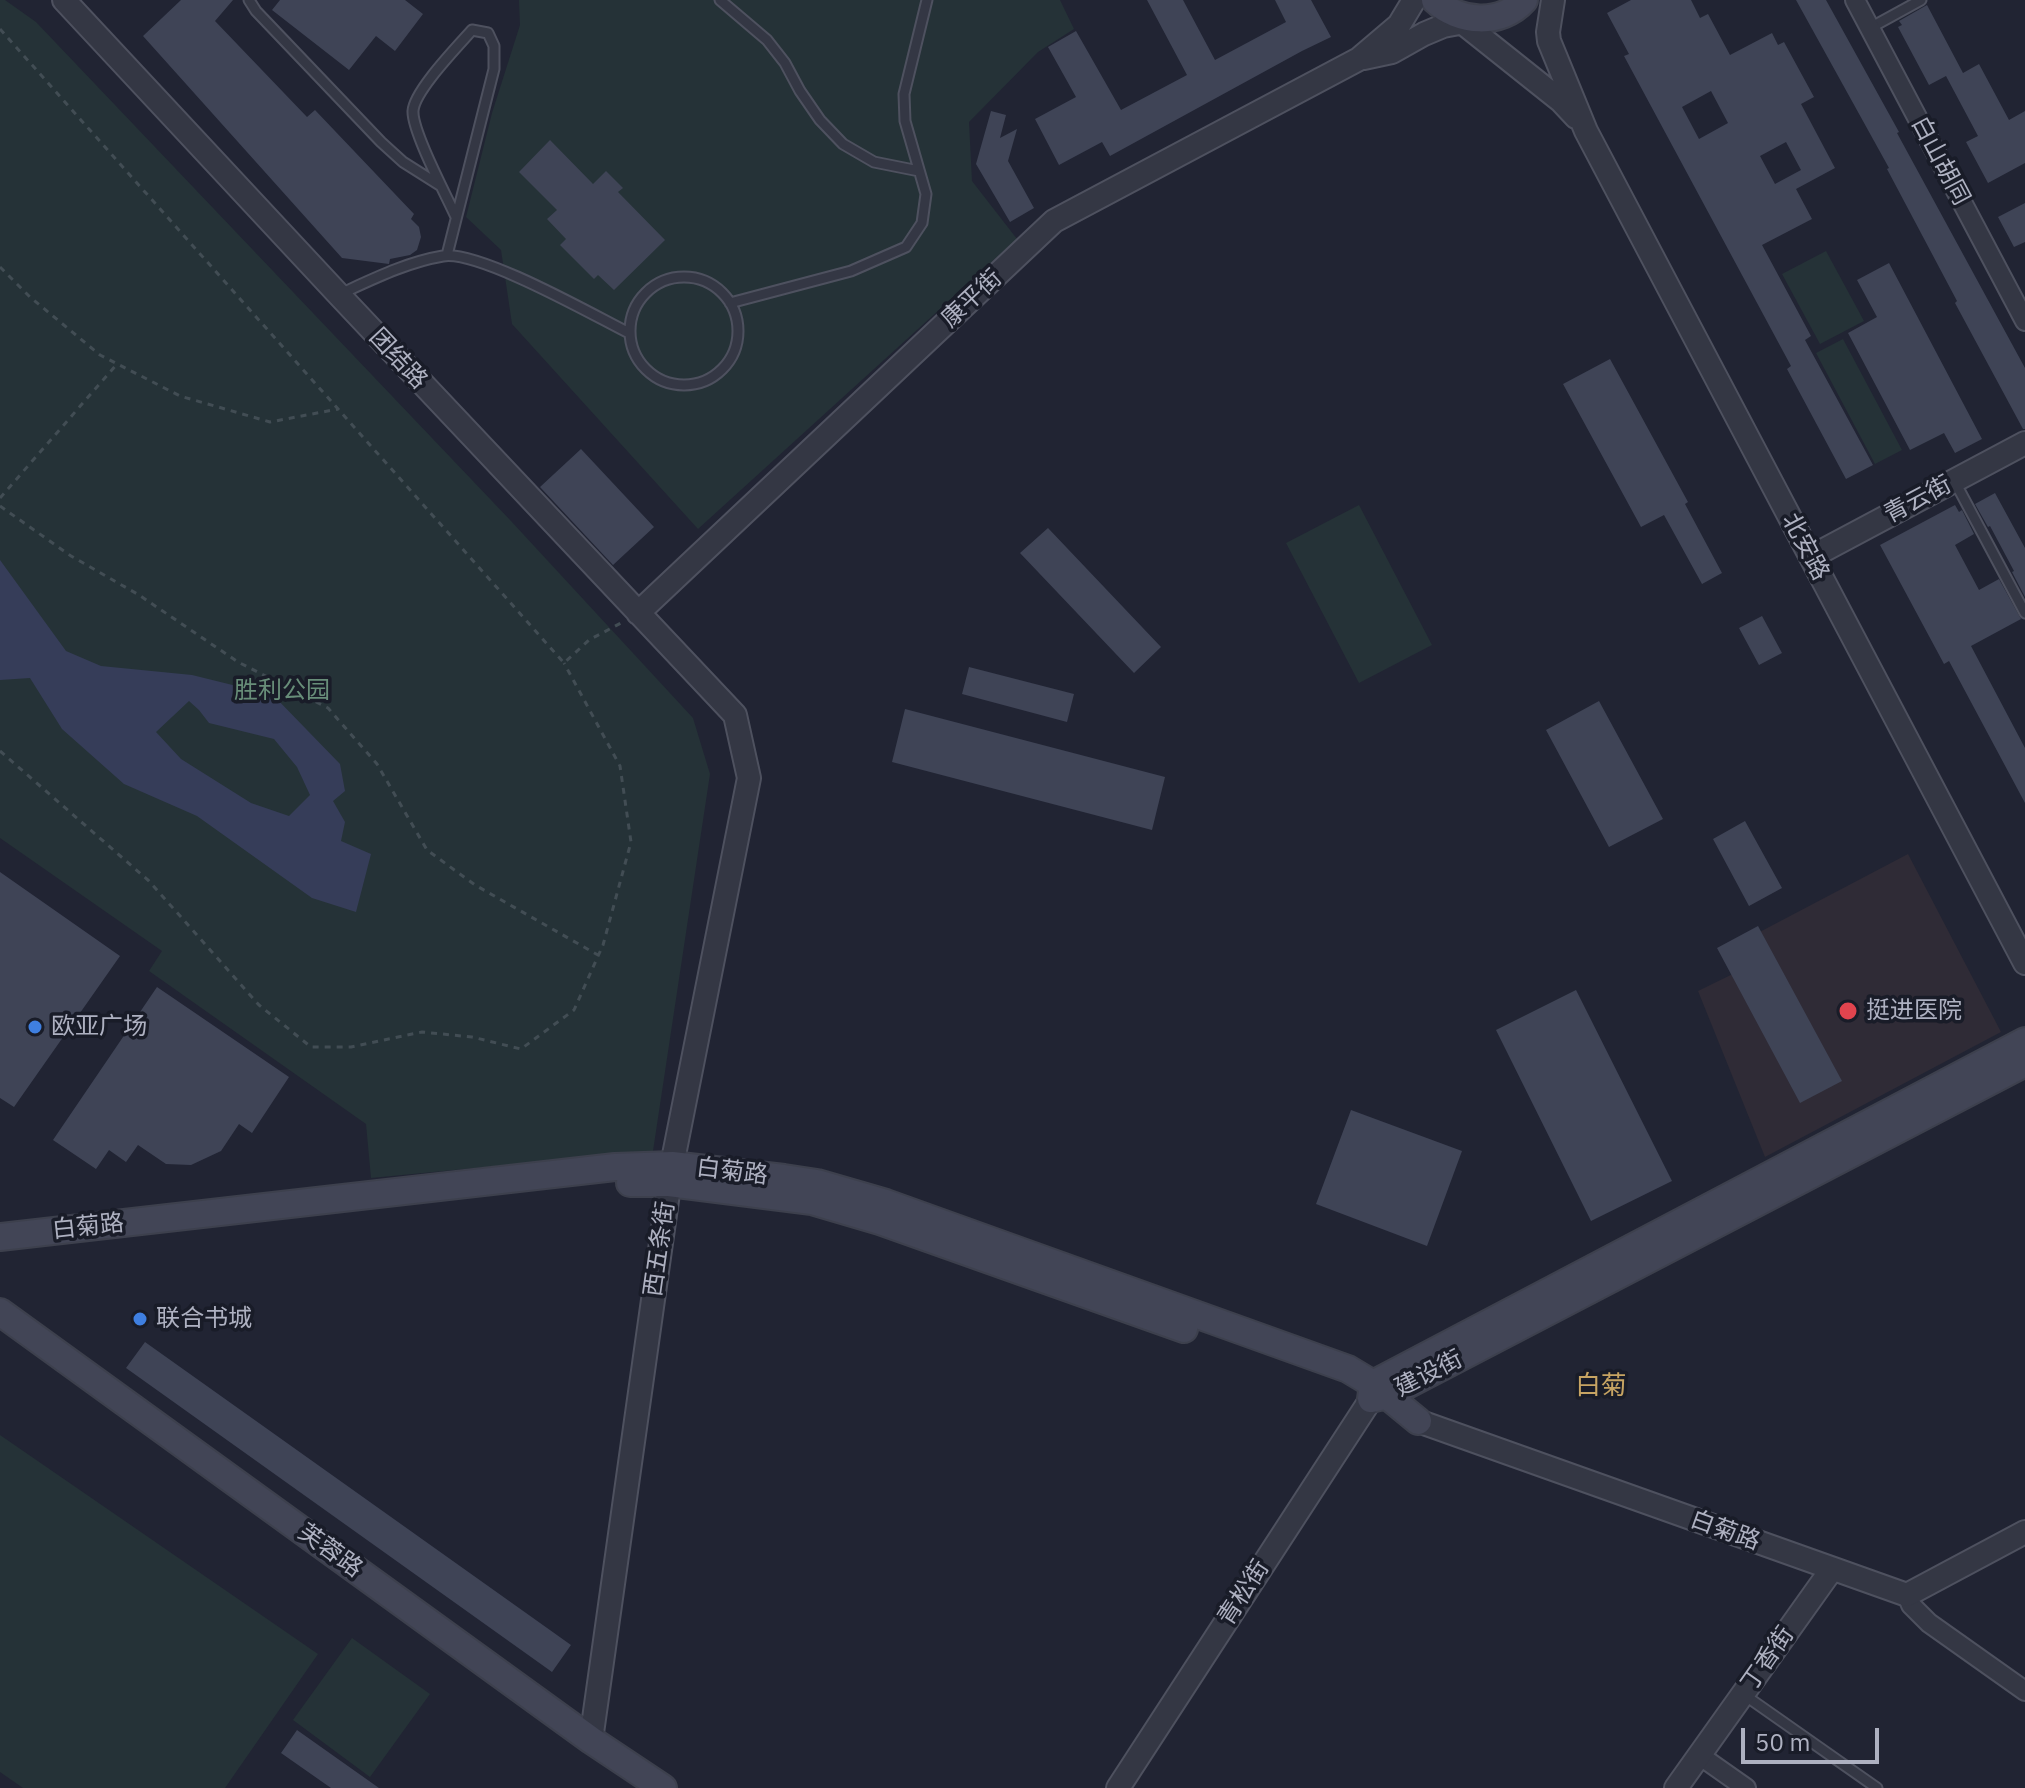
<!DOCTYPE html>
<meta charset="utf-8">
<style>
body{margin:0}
#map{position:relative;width:2025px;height:1788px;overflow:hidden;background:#212433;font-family:"IBM Plex Sans",sans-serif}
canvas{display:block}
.scale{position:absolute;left:1741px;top:1728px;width:138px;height:36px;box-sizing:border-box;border:4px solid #aeb1c1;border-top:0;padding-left:10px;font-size:24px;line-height:28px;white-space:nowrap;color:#aeb1c1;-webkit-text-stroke:6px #191c28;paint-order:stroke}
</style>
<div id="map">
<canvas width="2025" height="1788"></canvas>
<div class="scale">50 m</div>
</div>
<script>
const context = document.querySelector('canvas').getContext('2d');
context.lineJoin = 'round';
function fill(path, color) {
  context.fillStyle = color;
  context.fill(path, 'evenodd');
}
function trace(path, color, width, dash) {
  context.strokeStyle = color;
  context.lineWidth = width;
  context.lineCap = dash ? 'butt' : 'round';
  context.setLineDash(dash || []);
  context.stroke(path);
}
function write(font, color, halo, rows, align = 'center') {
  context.font = font + ' "IBM Plex Sans","Noto Sans SC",sans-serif';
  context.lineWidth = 7;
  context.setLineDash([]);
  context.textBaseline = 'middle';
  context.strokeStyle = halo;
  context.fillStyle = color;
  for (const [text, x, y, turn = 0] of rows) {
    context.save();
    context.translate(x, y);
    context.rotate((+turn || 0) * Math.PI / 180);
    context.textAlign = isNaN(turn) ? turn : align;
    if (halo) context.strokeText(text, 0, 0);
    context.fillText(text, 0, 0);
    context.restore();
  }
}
fill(new Path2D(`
 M 1908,854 L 2001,1032 L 1765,1157 L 1698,991 L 1745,968 L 1733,946 Z`), '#2f2b36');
fill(new Path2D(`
 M 0,0 L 5,0 L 36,22 L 511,521 L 693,718 L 710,774 L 653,1151 L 371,1178 L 366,1124 L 149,971 L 162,951 L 0,838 Z
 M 519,0 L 1060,0 L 1074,29 L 1038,52 L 969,122 L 972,181 L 1017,239 L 698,529 L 512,324 L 501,250 L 466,217 L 492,113 L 520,25 Z
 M 1826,251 L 1864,321 L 1820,344 L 1782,274 Z
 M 1843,339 L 1902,450 L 1875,464 L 1816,353 Z
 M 1359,505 L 1432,645 L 1359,683 L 1286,543 Z
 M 0,1435 L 318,1654 L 225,1788 L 23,1788 L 0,1772 Z
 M 352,1638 L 430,1694 L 370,1777 L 293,1720 Z`), '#253237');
fill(new Path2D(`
 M 0,560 L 66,651 L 101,666 L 192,675 L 273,695 L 340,764 L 345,791 L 333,801 L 345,822 L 341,841 L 371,854 L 356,912 L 312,898 L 197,816 L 124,784 L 62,729 L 30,678 L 0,680 ZM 189,701 L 199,710 L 209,723 L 274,739 L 297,767 L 310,795 L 289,816 L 251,803 L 181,759 L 156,732 Z`), '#363d59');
fill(new Path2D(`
 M 181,0 L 233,0 L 215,21 L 307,117 L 315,110 L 414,214 L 411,219 L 419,227 L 421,237 L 417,250 L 410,255 L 390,259 L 389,264 L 342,258 L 143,36 Z
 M 280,0 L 405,0 L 423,14 L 395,51 L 376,36 L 349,70 L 272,10 Z
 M 1147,0 L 1183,0 L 1215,60 L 1286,22 L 1275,0 L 1311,0 L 1331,37 L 1302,51 L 1110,156 L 1102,142 L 1059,165 L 1035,119 L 1076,97 L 1048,47 L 1076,31 L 1121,110 L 1187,75 Z
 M 1631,0 L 1691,0 L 1700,18 L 1708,14 L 1730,55 L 1772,33 L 1778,45 L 1784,42 L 1814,97 L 1801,104 L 1835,168 L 1796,189 L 1812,219 L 1762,245 L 1811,336 L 1805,340 L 1873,465 L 1846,479 L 1787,369 L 1791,366 L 1624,56 L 1629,54 L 1607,13 ZM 1711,91 L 1728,123 L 1699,139 L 1682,107 ZM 1786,142 L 1801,170 L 1775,184 L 1760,156 Z
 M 1796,0 L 1826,0 L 1899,132 L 1897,133 L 2025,368 L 2025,429 L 2023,429 L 1955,303 L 1957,301 L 1887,169 L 1889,168 Z
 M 1927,5 L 1963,73 L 1979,64 L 2009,120 L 2025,111 L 2025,163 L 1988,183 L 1966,142 L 1978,136 L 1946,76 L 1929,85 L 1898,27 L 1902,25 L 1899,21 Z
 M 991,111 L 1006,115 L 1000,138 L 1017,129 L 1008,161 L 1034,208 L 1010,222 L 976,164 Z
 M 550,140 L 593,184 L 606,171 L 623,188 L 618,192 L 665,240 L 614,290 L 598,275 L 594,279 L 560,245 L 566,239 L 547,219 L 557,210 L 519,172 Z
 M 2025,203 L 2025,242 L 2014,247 L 1998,217 Z
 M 1889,263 L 1982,439 L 1955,453 L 1944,433 L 1910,450 L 1848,333 L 1877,317 L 1857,280 Z
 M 1610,359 L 1688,502 L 1685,504 L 1722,573 L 1702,584 L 1664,515 L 1641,527 L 1563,384 Z
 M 581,449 L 654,527 L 613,565 L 540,487 Z
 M 1995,493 L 2025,548 L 2025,597 L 2012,572 L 2014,571 L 1990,526 L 1988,527 L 1975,504 Z
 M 1955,505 L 1959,512 L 1962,510 L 1974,534 L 1955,545 L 1979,590 L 1999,579 L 2021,619 L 1971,646 L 2025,748 L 2025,803 L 1949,661 L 1944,664 L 1880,545 Z
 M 1048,528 L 1161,647 L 1134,673 L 1020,553 Z
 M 1762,616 L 1782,653 L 1759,665 L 1739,628 Z
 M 969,667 L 1074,694 L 1067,722 L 962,694 Z
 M 1599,701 L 1663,819 L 1609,847 L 1546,730 Z
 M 905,709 L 1165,777 L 1152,830 L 892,762 Z
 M 1745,821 L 1782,888 L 1749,906 L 1713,839 Z
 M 0,872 L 120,956 L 14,1107 L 0,1098 Z
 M 1758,926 L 1842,1081 L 1800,1103 L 1717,948 Z
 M 157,987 L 289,1077 L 252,1133 L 239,1124 L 221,1151 L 191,1165 L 166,1164 L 138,1145 L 126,1162 L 109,1150 L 96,1169 L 53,1140 Z
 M 1576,990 L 1672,1181 L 1591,1221 L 1496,1030 Z
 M 1351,1110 L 1462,1151 L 1427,1246 L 1316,1204 Z
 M 145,1342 L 571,1645 L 552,1672 L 126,1368 Z
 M 297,1730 L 379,1788 L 331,1788 L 281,1753 Z`), '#3f4456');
const service = new Path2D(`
 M 249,0 L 256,11 L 381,142 L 403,162 L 441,186
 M 720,0 L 767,40 L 785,63 L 800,91 L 820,120 L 843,144 L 874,162 L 919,171
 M 1870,28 L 1921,0
 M 447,255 L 494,69 L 494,46 L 488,33 L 472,30 C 458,46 414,91 413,111 C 412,131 446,195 456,217
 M630 331a54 54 0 1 1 108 0a54 54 0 1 1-108 0Z
 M 340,294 C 373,279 407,262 443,256 C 479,250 593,315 629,333
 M 730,303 L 851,271 L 906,247 L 922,223 L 926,194 L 905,121 L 904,94 L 927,0
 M 1955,482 L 2025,613
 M 1743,1694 L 1877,1788`);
const minor = new Path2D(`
 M 1855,0 L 2025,321
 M 1907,1595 L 1911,1605 L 1929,1623 L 2025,1691
 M 1699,1755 L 1746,1788`);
const tertiary = new Path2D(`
 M 64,0 L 339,295 L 735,715 L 749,778 L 672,1165 L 591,1740
 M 1553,0 L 1548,32 L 1549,41 L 1586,131 L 2025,963
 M 1448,11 L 1561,101 L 1576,117
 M 1364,58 L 1392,52 L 1424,34 L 1443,26 L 1470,21
 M 1811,557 L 2025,443
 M 638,613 L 1054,221 L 1359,59 L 1399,25 L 1414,0
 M 1418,1421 L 1907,1595 L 2025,1532
 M 1118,1788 L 1371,1399
 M 1676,1788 L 1832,1569`);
const secondary = new Path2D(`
 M 1435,0 C 1459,23 1501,26 1524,0
 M 2025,1041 L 1373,1384 L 1371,1399 L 1388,1395 L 2025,1063
 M 630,1183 L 669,1183 L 812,1201 L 880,1221 L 1184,1329
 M 0,1237 L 615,1167 L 672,1165 L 784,1178 L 817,1183 L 886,1203 L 1348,1369 L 1373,1384 L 1418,1421
 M 0,1312 L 591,1740 L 663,1788`);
trace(service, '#4e515f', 13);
trace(minor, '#4e515f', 22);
trace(tertiary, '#4e515f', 26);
trace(secondary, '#3d404d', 30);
trace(new Path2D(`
 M 0,29 L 564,663 L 589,640 L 621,623
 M 0,267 L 30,297 L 100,355 L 180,396 L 270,422 L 338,409
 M 0,498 L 117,364
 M 0,506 L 71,556 L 139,595 L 238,662 L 328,708 L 377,764 L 427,850 L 475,885 L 598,955
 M 0,751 L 149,881 L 259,1005 L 311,1047 L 351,1047 L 422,1032 L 472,1037 L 521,1049 L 574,1010 L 603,945 L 631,842 L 620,766 L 564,663`), '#424d54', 3, [6, 6]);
trace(service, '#343744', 9);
trace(minor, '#343744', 18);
trace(tertiary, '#343744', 22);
trace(secondary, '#424556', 26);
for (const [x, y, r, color] of [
 [1848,1011,10,"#e0444e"],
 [35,1027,8,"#3f7fe0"],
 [140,1319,8,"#3f7fe0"]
]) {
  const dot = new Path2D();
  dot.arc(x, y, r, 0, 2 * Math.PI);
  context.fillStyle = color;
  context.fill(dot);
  trace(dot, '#191c28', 3);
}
write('24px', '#aeb1c1', '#191c28', [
 ["白山胡同",1940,161,62],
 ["康平街",972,299,-43],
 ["团结路",398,359,47],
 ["青云街",1918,500,-28],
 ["北安路",1805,547,62],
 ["白菊路",732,1172,7],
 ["白菊路",88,1227,-6],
 ["西五条街",660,1249,-82],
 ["建设街",1429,1374,-27],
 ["白菊路",1725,1531,20],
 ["芙蓉路",330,1551,36],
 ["青松街",1244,1593,-57],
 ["丁香街",1768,1659,-55]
]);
write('24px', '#688e79', '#191c28', [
 ["胜利公园",282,691]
]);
write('24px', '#aeb1c1', '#191c28', [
 ["挺进医院",1866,1011],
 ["欧亚广场",51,1027],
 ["联合书城",156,1319]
], 'left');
write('26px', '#c7a463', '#191c28', [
 ["白菊",1601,1386]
]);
</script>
